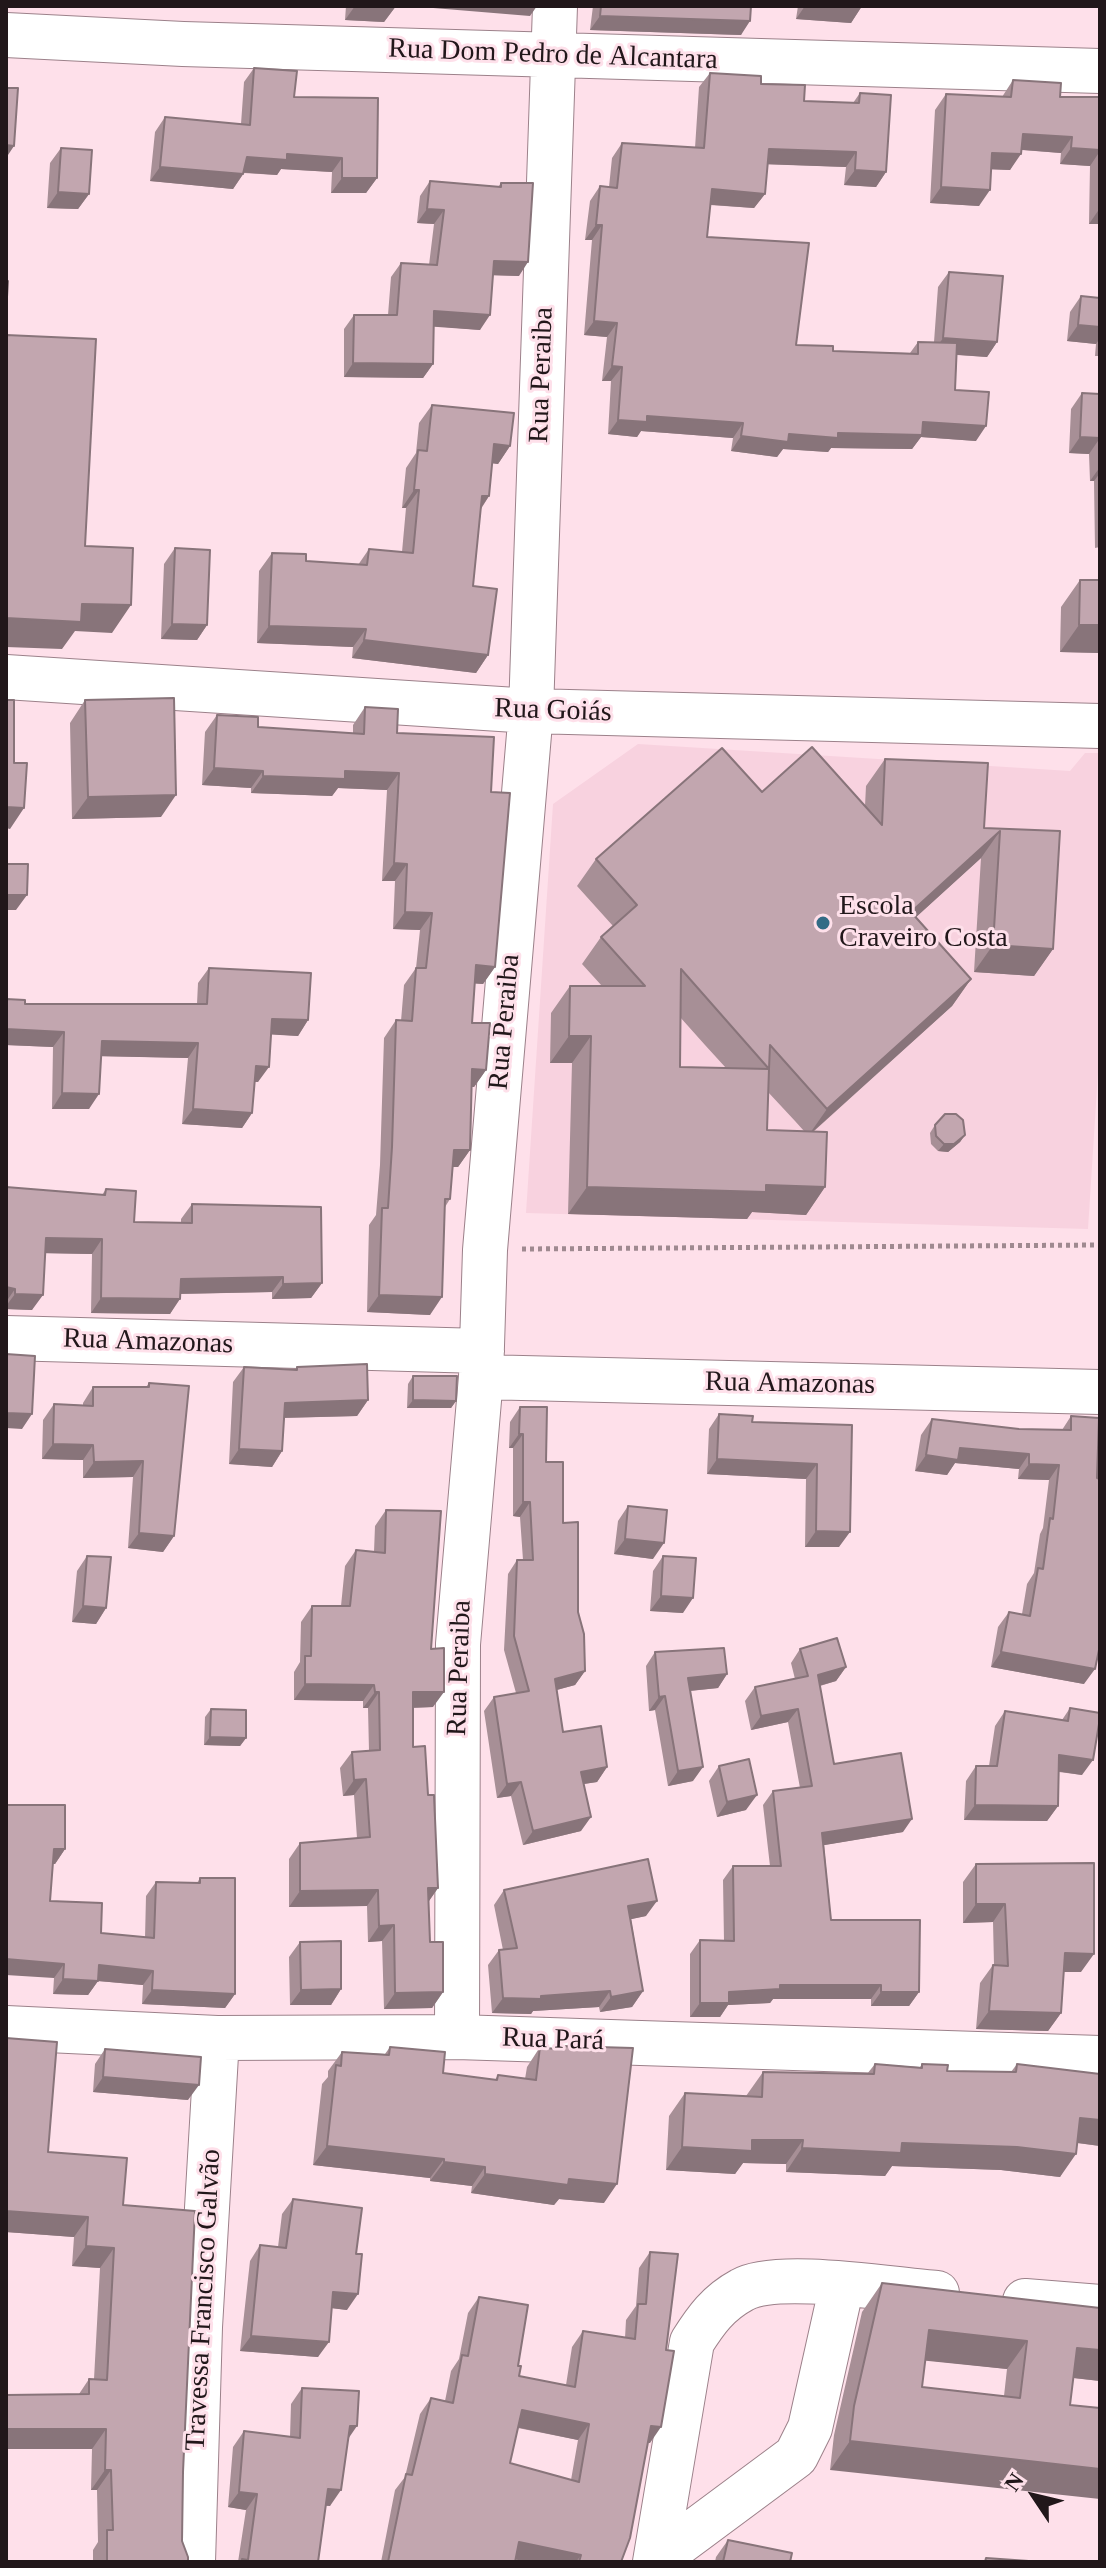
<!DOCTYPE html>
<meta charset="utf-8">
<style>
body{margin:0}
#map{position:relative;width:1106px;height:2568px;overflow:hidden;background:#fee0ea;font-family:"Times New Roman",serif}
canvas{display:block}
.frame{position:absolute;inset:0;border:8px solid #21171a;pointer-events:none}
.north{position:absolute;left:994px;top:2456px;width:80px;height:80px;-webkit-text-stroke:6px #fee0ea;paint-order:stroke;rotate:305deg;font-size:22px;font-weight:700;line-height:32px;text-align:center;color:#21171a}
.north::after{content:'';display:block;margin:auto;width:28px;height:36px;background:#21171a;clip-path:polygon(50% 0,100% 100%,50% 72%,0 100%)}
</style>
<div id="map">
<canvas width="1106" height="2568"></canvas>
<div class="frame"></div>
<div class="north">N</div>
</div>
<script>
const context = document.querySelector('canvas').getContext('2d');
context.lineJoin = 'round';
function fill(path, color) {
  context.fillStyle = color;
  context.fill(path, 'evenodd');
}
function trace(path, color, width, dash) {
  context.strokeStyle = color;
  context.lineWidth = width;
  context.lineCap = dash ? 'butt' : 'round';
  context.setLineDash(dash || []);
  context.stroke(path);
}
function write(font, color, halo, rows, align = 'center') {
  context.font = font + ' "Times New Roman",serif';
  context.lineWidth = 6;
  context.setLineDash([]);
  context.textBaseline = 'middle';
  context.strokeStyle = halo;
  context.fillStyle = color;
  for (const [text, x, y, turn = 0] of rows) {
    context.save();
    context.translate(x, y);
    context.rotate((+turn || 0) * Math.PI / 180);
    context.textAlign = isNaN(turn) ? turn : align;
    if (halo) context.strokeText(text, 0, 0);
    context.fillText(text, 0, 0);
    context.restore();
  }
}
fill(new Path2D(`
 M 638,744 L 1070,771 L 1085,753 L 1100,753 L 1100,1041 L 1088,1229 L 526,1213 L 553,804 Z`), '#f8d2df');
const minor = new Path2D(`
 M 6,35 L 183,44 L 1100,71
 M 6,677 L 531,711 L 1100,726
 M 6,1338 L 482,1351
 M 481,1377 L 1100,1392
 M 6,2028 L 217,2038 L 457,2037 L 1100,2058
 M 457,2037 L 458,1644 L 481,1377 L 485,1250 L 531,711 L 555,6
 M 1025,2301 L 1100,2307
 M 656,2560 L 796,2456 L 810,2428 L 842,2285
 M 193,2562 L 200,2327 L 217,2038
 M 655,2562 L 692,2342 C 706,2320 718,2303 742,2290 C 776,2270 894,2290 937,2293`);
trace(minor, '#9c818a', 46);
trace(new Path2D(`
 M 522,1249 L 1100,1245`), '#9f8990', 5, [4, 4]);
trace(minor, '#fff', 44);
fill(new Path2D(`
 M 346,6 L 396,6 L 384,22 L 345,20 Z
 M 593,6 L 751,6 L 741,35 L 590,30 Z
 M 798,6 L 862,6 L 851,23 L 796,19 Z
 M 254,68 L 294,97 L 377,178 L 366,193 L 331,193 L 332,172 L 281,169 L 277,175 L 244,173 L 233,189 L 150,181 L 155,132 L 165,117 L 241,124 L 244,82 Z
 M 710,73 L 761,84 L 804,101 L 853,103 L 860,93 L 886,172 L 876,187 L 844,185 L 846,167 L 767,164 L 765,194 L 754,208 L 710,205 L 707,237 L 796,345 L 833,351 L 910,353 L 918,342 L 934,342 L 938,287 L 949,272 L 997,342 L 987,357 L 957,355 L 955,390 L 976,441 L 921,437 L 912,449 L 831,448 L 828,452 L 783,449 L 777,457 L 731,451 L 733,438 L 641,431 L 637,437 L 608,434 L 611,381 L 602,381 L 607,337 L 584,335 L 592,240 L 585,240 L 590,201 L 600,186 L 609,187 L 612,158 L 622,143 L 695,148 L 699,87 Z
 M 1013,80 L 1060,97 L 1100,97 L 1100,224 L 1089,224 L 1090,166 L 1060,164 L 1061,153 L 1022,150 L 1010,170 L 991,169 L 979,206 L 930,203 L 935,110 L 946,94 L 1002,97 Z
 M 61,148 L 89,194 L 78,209 L 47,208 L 50,163 Z
 M 430,181 L 498,187 L 501,183 L 519,276 L 493,275 L 480,330 L 433,326 L 433,364 L 423,378 L 344,377 L 344,329 L 354,315 L 388,315 L 391,277 L 401,263 L 429,265 L 434,224 L 417,223 L 420,196 Z
 M 1081,296 L 1100,298 L 1100,356 L 1095,356 L 1096,344 L 1067,341 L 1070,312 Z
 M 1082,393 L 1100,394 L 1100,547 L 1095,548 L 1094,481 L 1090,481 L 1089,454 L 1069,453 L 1071,409 Z
 M 432,405 L 510,446 L 498,464 L 492,463 L 489,496 L 481,509 L 473,586 L 488,655 L 476,673 L 352,658 L 353,647 L 257,643 L 259,571 L 272,553 L 306,561 L 358,565 L 369,549 L 402,552 L 406,508 L 402,508 L 406,468 L 416,453 L 419,423 Z
 M 175,548 L 207,625 L 197,640 L 161,639 L 164,564 Z
 M 1080,580 L 1100,653 L 1060,652 L 1061,607 Z
 M 85,700 L 161,817 L 72,819 L 70,723 Z
 M 365,707 L 397,733 L 491,792 L 495,967 L 483,984 L 475,983 L 472,1023 L 486,1070 L 474,1087 L 472,1087 L 470,1150 L 458,1167 L 453,1167 L 450,1199 L 445,1207 L 430,1315 L 367,1312 L 369,1225 L 376,1215 L 380,1165 L 384,1038 L 396,1020 L 401,1021 L 404,985 L 416,968 L 420,930 L 393,929 L 395,881 L 382,881 L 387,790 L 338,788 L 332,796 L 251,793 L 251,788 L 202,785 L 205,732 L 217,715 L 258,727 L 353,733 L 353,725 Z
 M 885,759 L 984,828 L 1060,831 L 1053,949 L 1034,976 L 974,972 L 981,858 L 916,917 L 971,979 L 952,1006 L 813,1132 L 825,1187 L 806,1215 L 752,1212 L 747,1219 L 568,1214 L 572,1063 L 550,1063 L 551,1013 L 570,986 L 602,986 L 582,964 L 601,937 L 613,926 L 577,886 L 596,859 L 762,792 L 865,806 L 866,786 ZM 680,1017 L 705,1045 L 726,1068 L 680,1067 ZM 768,1092 L 795,1121 L 804,1131 L 767,1130 Z
 M 209,968 L 308,1020 L 298,1036 L 271,1034 L 258,1082 L 255,1082 L 252,1113 L 242,1128 L 182,1124 L 188,1058 L 101,1056 L 89,1109 L 52,1109 L 53,1047 L 6,1045 L 6,999 L 25,1004 L 197,1004 L 198,983 Z
 M 935,1125 L 965,1135 L 960,1142 L 948,1152 L 938,1151 L 931,1144 L 930,1133 Z
 M 6,1187 L 102,1195 L 106,1189 L 134,1222 L 181,1223 L 181,1219 L 192,1204 L 322,1283 L 311,1298 L 272,1299 L 272,1292 L 181,1294 L 170,1314 L 91,1313 L 92,1254 L 45,1253 L 32,1310 L 6,1309 Z
 M 244,1367 L 295,1370 L 297,1367 L 368,1400 L 357,1416 L 284,1418 L 282,1451 L 272,1467 L 229,1464 L 233,1382 Z
 M 413,1376 L 456,1401 L 451,1408 L 407,1408 L 408,1384 Z
 M 149,1383 L 174,1536 L 163,1552 L 128,1548 L 133,1477 L 83,1478 L 83,1460 L 42,1459 L 43,1420 L 54,1404 L 83,1405 L 83,1403 L 93,1387 L 146,1387 Z
 M 520,1407 L 546,1462 L 563,1523 L 578,1612 L 585,1671 L 575,1685 L 557,1690 L 563,1732 L 607,1767 L 597,1782 L 583,1784 L 581,1831 L 523,1845 L 511,1796 L 497,1798 L 484,1711 L 494,1697 L 516,1693 L 504,1650 L 508,1574 L 517,1560 L 523,1560 L 520,1517 L 513,1516 L 513,1448 L 509,1448 L 510,1422 Z
 M 719,1414 L 752,1422 L 852,1425 L 839,1547 L 805,1547 L 806,1479 L 707,1474 L 709,1429 Z
 M 1071,1416 L 1084,1684 L 991,1667 L 998,1627 L 1009,1612 L 1022,1614 L 1027,1584 L 1034,1573 L 1040,1534 L 1043,1528 L 1049,1480 L 1018,1479 L 1019,1469 L 955,1463 L 947,1475 L 915,1471 L 921,1435 L 932,1419 L 1019,1429 L 1062,1430 Z
 M 628,1506 L 653,1559 L 614,1554 L 618,1521 Z
 M 386,1510 L 431,1649 L 433,1707 L 413,1708 L 413,1747 L 428,1795 L 438,1888 L 428,1902 L 430,1942 L 443,1992 L 432,2008 L 384,2009 L 382,1941 L 368,1942 L 367,1906 L 289,1907 L 289,1859 L 300,1843 L 357,1838 L 354,1795 L 343,1796 L 340,1768 L 352,1752 L 369,1751 L 368,1708 L 363,1708 L 363,1701 L 294,1700 L 294,1672 L 300,1662 L 301,1622 L 312,1606 L 341,1606 L 345,1566 L 356,1550 L 374,1552 L 375,1526 Z
 M 87,1556 L 106,1608 L 96,1624 L 72,1622 L 77,1571 Z
 M 663,1556 L 683,1613 L 650,1611 L 653,1571 Z
 M 800,1649 L 846,1667 L 836,1681 L 820,1686 L 834,1764 L 903,1832 L 824,1845 L 831,1920 L 919,1992 L 909,2006 L 871,2006 L 871,1999 L 773,1999 L 770,2003 L 728,2005 L 720,2017 L 690,2017 L 690,1954 L 700,1940 L 724,1941 L 723,1880 L 733,1866 L 770,1866 L 763,1805 L 773,1791 L 800,1788 L 788,1722 L 751,1730 L 745,1701 L 755,1687 L 795,1679 L 791,1663 Z
 M 655,1652 L 727,1674 L 718,1688 L 690,1691 L 693,1781 L 668,1786 L 655,1710 L 649,1711 L 646,1666 Z
 M 1070,1708 L 1082,1775 L 1059,1772 L 1058,1806 L 1047,1821 L 964,1820 L 966,1781 L 976,1766 L 989,1766 L 995,1726 L 1005,1711 L 1062,1720 Z
 M 211,1709 L 246,1738 L 240,1746 L 204,1745 L 205,1717 Z
 M 719,1766 L 746,1810 L 717,1817 L 709,1781 Z
 M 6,1805 L 65,1849 L 55,1864 L 53,1864 L 50,1901 L 101,1933 L 145,1938 L 146,1896 L 156,1882 L 197,1883 L 200,1878 L 235,1994 L 225,2008 L 142,2004 L 143,1985 L 98,1981 L 88,1995 L 53,1994 L 54,1978 Z
 M 976,1864 L 1081,1972 L 1064,1972 L 1061,2013 L 1048,2031 L 976,2029 L 980,1983 L 993,1965 L 994,1965 L 993,1922 L 963,1923 L 963,1882 Z
 M 504,1890 L 646,1916 L 631,1919 L 643,1991 L 632,2007 L 600,2012 L 599,2007 L 533,2011 L 531,2014 L 492,2013 L 488,1965 L 499,1950 L 503,1950 L 494,1905 Z
 M 300,1942 L 341,1989 L 331,2005 L 290,2005 L 289,1957 Z
 M 6,2038 L 48,2152 L 123,2205 L 183,2472 L 182,2541 L 188,2562 L 93,2562 L 93,2550 L 98,2542 L 97,2490 L 91,2490 L 92,2449 L 79,2394 L 89,2379 L 94,2379 L 100,2268 L 72,2266 L 74,2237 L 6,2232 Z
 M 563,2046 L 604,2203 L 559,2199 L 554,2205 L 471,2193 L 472,2186 L 430,2181 L 430,2178 L 313,2165 L 322,2084 L 328,2077 L 328,2071 L 342,2052 L 385,2054 L 390,2047 L 443,2073 L 495,2080 L 498,2075 L 525,2079 L 527,2067 L 540,2047 L 560,2050 Z
 M 105,2049 L 188,2100 L 93,2092 L 95,2064 Z
 M 875,2064 L 920,2067 L 922,2064 L 947,2071 L 1011,2072 L 1017,2064 L 1100,2146 L 1077,2143 L 1060,2177 L 1001,2170 L 892,2166 L 885,2176 L 786,2172 L 786,2164 L 743,2163 L 735,2174 L 666,2170 L 669,2116 L 685,2093 L 746,2096 L 763,2072 L 867,2074 Z
 M 293,2199 L 347,2310 L 332,2308 L 318,2357 L 240,2351 L 250,2261 L 260,2245 L 278,2247 L 282,2214 Z
 M 650,2252 L 650,2443 L 648,2443 L 621,2562 L 528,2562 L 515,2559 L 515,2562 L 381,2562 L 395,2490 L 405,2477 L 420,2414 L 431,2398 L 445,2401 L 451,2371 L 459,2359 L 468,2313 L 479,2297 L 518,2366 L 519,2376 L 566,2385 L 572,2347 L 583,2331 L 625,2338 L 626,2320 L 636,2306 L 639,2268 ZM 518,2428 L 578,2440 L 571,2480 L 510,2463 Z
 M 882,2283 L 1100,2308 L 1100,2381 L 1073,2378 L 830,2470 L 834,2435 L 862,2312 ZM 925,2360 L 1007,2369 L 1004,2396 L 922,2387 Z
 M 302,2388 L 348,2438 L 330,2506 L 326,2506 L 318,2562 L 238,2562 L 246,2510 L 228,2507 L 233,2447 L 244,2431 L 290,2437 L 291,2404 Z
 M 728,2540 L 790,2562 L 715,2562 L 716,2557 Z`), '#a78f96');
fill(new Path2D(`
 M 355,6 L 396,6 L 384,22 L 345,20 Z
 M 409,6 L 537,6 L 530,16 Z
 M 805,6 L 862,6 L 851,23 L 796,19 Z
 M 600,16 L 750,21 L 741,35 L 590,30 Z
 M 1023,134 L 1072,137 L 1061,153 L 1012,149 Z
 M 6,145 L 14,146 L 6,158 Z
 M 1071,148 L 1100,150 L 1100,151 L 1090,166 L 1060,164 Z
 M 769,149 L 856,152 L 846,167 L 759,164 Z
 M 992,153 L 1021,154 L 1010,170 L 981,169 Z
 M 287,154 L 342,158 L 332,172 L 281,169 L 277,175 L 236,172 L 247,157 Z
 M 160,167 L 243,174 L 233,189 L 150,181 Z
 M 855,170 L 886,172 L 876,187 L 844,185 Z
 M 342,178 L 377,178 L 366,193 L 331,193 Z
 M 941,187 L 990,190 L 979,206 L 930,203 Z
 M 712,189 L 765,194 L 754,208 L 701,204 Z
 M 58,192 L 89,194 L 78,209 L 47,208 Z
 M 1100,208 L 1100,224 L 1089,224 Z
 M 427,209 L 444,210 L 434,224 L 417,223 Z
 M 596,225 L 602,225 L 592,240 L 585,240 Z
 M 494,261 L 528,262 L 519,276 L 484,275 Z
 M 434,311 L 490,315 L 480,330 L 424,326 Z
 M 594,321 L 617,323 L 607,337 L 584,335 Z
 M 1078,325 L 1100,327 L 1100,338 L 1096,344 L 1067,341 Z
 M 943,338 L 997,342 L 987,357 L 933,353 Z
 M 353,363 L 433,364 L 423,378 L 344,377 Z
 M 612,366 L 622,367 L 611,381 L 602,381 Z
 M 647,416 L 743,423 L 733,438 L 641,431 L 637,437 L 608,434 L 618,420 Z
 M 923,422 L 986,426 L 976,441 L 921,437 L 912,449 L 831,448 L 828,452 L 783,449 L 777,457 L 731,451 L 741,436 L 838,433 Z
 M 1080,437 L 1100,438 L 1089,454 L 1069,453 Z
 M 494,444 L 510,446 L 498,464 L 482,462 Z
 M 1100,467 L 1100,473 L 1094,481 L 1090,481 Z
 M 414,490 L 419,490 L 406,508 L 402,508 Z
 M 482,496 L 489,496 L 477,514 Z
 M 82,604 L 131,605 L 112,633 L 75,631 L 62,649 L 6,647 L 6,618 Z
 M 172,624 L 207,625 L 197,640 L 161,639 Z
 M 1079,625 L 1100,625 L 1100,653 L 1060,652 Z
 M 269,626 L 366,629 L 353,647 L 257,643 Z
 M 364,640 L 488,655 L 476,673 L 352,658 Z
 M 214,768 L 263,771 L 251,788 L 202,785 Z
 M 345,771 L 399,773 L 387,790 L 338,788 L 332,796 L 251,793 L 263,776 Z
 M 176,795 L 161,817 L 72,819 L 88,797 Z
 M 6,807 L 24,808 L 10,829 L 6,828 Z
 M 1000,831 L 981,858 L 892,939 L 911,912 Z
 M 394,863 L 407,864 L 395,881 L 382,881 Z
 M 6,895 L 27,895 L 16,910 L 6,910 Z
 M 405,912 L 432,913 L 420,930 L 393,929 Z
 M 993,945 L 1053,949 L 1034,976 L 974,972 Z
 M 476,965 L 495,967 L 483,984 L 464,983 Z
 M 971,979 L 952,1006 L 808,1136 L 827,1109 Z
 M 272,1019 L 308,1020 L 298,1036 L 262,1034 Z
 M 6,1029 L 64,1032 L 53,1047 L 6,1045 Z
 M 569,1036 L 591,1036 L 572,1063 L 550,1063 Z
 M 102,1041 L 198,1043 L 188,1058 L 91,1056 Z
 M 256,1066 L 269,1067 L 258,1082 L 245,1081 Z
 M 472,1069 L 486,1070 L 474,1087 L 460,1086 Z
 M 62,1093 L 99,1094 L 89,1109 L 52,1109 Z
 M 193,1109 L 252,1113 L 242,1128 L 182,1124 Z
 M 965,1135 L 960,1142 L 948,1152 L 938,1151 L 944,1144 Z
 M 454,1150 L 470,1150 L 458,1167 L 442,1167 Z
 M 766,1185 L 825,1187 L 806,1215 L 752,1212 L 747,1219 L 568,1214 L 587,1187 Z
 M 46,1238 L 102,1239 L 92,1254 L 35,1253 Z
 M 283,1277 L 272,1292 L 170,1294 L 181,1279 Z
 M 322,1283 L 311,1298 L 272,1299 L 283,1284 Z
 M 6,1287 L 15,1289 L 6,1302 Z
 M 15,1294 L 43,1295 L 32,1310 L 6,1309 L 6,1306 Z
 M 379,1295 L 442,1297 L 430,1315 L 367,1312 Z
 M 101,1298 L 180,1299 L 170,1314 L 91,1313 Z
 M 368,1400 L 357,1416 L 275,1418 L 285,1403 Z
 M 413,1400 L 456,1401 L 451,1408 L 407,1408 Z
 M 6,1413 L 32,1414 L 22,1429 L 6,1428 Z
 M 519,1434 L 523,1434 L 513,1448 L 509,1448 Z
 M 53,1444 L 93,1445 L 83,1460 L 42,1459 Z
 M 960,1448 L 1029,1454 L 1019,1469 L 955,1463 L 947,1475 L 915,1471 L 926,1455 Z
 M 239,1449 L 282,1451 L 272,1467 L 229,1464 Z
 M 717,1459 L 817,1464 L 806,1479 L 707,1474 Z
 M 143,1461 L 133,1477 L 83,1478 L 94,1462 Z
 M 1029,1464 L 1059,1465 L 1049,1480 L 1018,1479 Z
 M 523,1502 L 530,1502 L 520,1517 L 513,1516 Z
 M 816,1531 L 850,1532 L 839,1547 L 805,1547 Z
 M 139,1533 L 174,1536 L 163,1552 L 128,1548 Z
 M 625,1539 L 664,1543 L 653,1559 L 614,1554 Z
 M 661,1596 L 693,1598 L 683,1613 L 650,1611 Z
 M 83,1606 L 106,1608 L 96,1624 L 72,1622 Z
 M 1001,1652 L 1095,1669 L 1084,1684 L 991,1667 Z
 M 846,1667 L 836,1681 L 808,1689 L 818,1675 Z
 M 585,1671 L 575,1685 L 545,1693 L 555,1679 Z
 M 727,1674 L 718,1688 L 678,1692 L 688,1678 Z
 M 305,1684 L 374,1685 L 363,1701 L 294,1700 Z
 M 375,1692 L 379,1692 L 368,1708 L 363,1708 Z
 M 413,1692 L 444,1692 L 433,1707 L 402,1708 Z
 M 665,1696 L 655,1710 L 649,1711 L 659,1697 Z
 M 798,1709 L 788,1722 L 751,1730 L 761,1716 Z
 M 210,1737 L 246,1738 L 240,1746 L 204,1745 Z
 M 1059,1755 L 1093,1760 L 1082,1775 L 1049,1770 Z
 M 607,1767 L 597,1782 L 571,1786 L 581,1772 Z
 M 703,1767 L 693,1781 L 668,1786 L 678,1771 Z
 M 366,1779 L 354,1795 L 343,1796 L 354,1780 Z
 M 521,1782 L 511,1796 L 497,1798 L 507,1784 Z
 M 757,1795 L 746,1810 L 717,1817 L 727,1802 Z
 M 975,1805 L 1058,1806 L 1047,1821 L 964,1820 Z
 M 591,1817 L 581,1831 L 523,1845 L 533,1831 Z
 M 912,1819 L 903,1832 L 813,1847 L 822,1833 Z
 M 54,1849 L 65,1849 L 55,1864 L 44,1864 Z
 M 428,1888 L 438,1888 L 427,1904 Z
 M 378,1890 L 367,1906 L 289,1907 L 300,1891 Z
 M 657,1901 L 646,1916 L 618,1922 L 628,1906 Z
 M 976,1904 L 1005,1904 L 993,1922 L 963,1923 Z
 M 394,1925 L 382,1941 L 368,1942 L 379,1926 Z
 M 1065,1953 L 1094,1954 L 1081,1972 L 1053,1972 Z
 M 6,1959 L 64,1964 L 54,1978 L 6,1975 Z
 M 99,1965 L 153,1971 L 143,1985 L 98,1981 L 88,1995 L 53,1994 L 63,1979 Z
 M 780,1985 L 881,1985 L 871,1999 L 773,1999 L 770,2003 L 728,2005 L 720,2017 L 690,2017 L 700,2003 L 729,1992 Z
 M 341,1989 L 331,2005 L 290,2005 L 301,1990 Z
 M 152,1990 L 235,1994 L 225,2008 L 142,2004 Z
 M 610,1991 L 599,2007 L 533,2011 L 531,2014 L 492,2013 L 503,1998 Z
 M 643,1991 L 632,2007 L 600,2012 L 611,1997 Z
 M 443,1992 L 432,2008 L 384,2009 L 395,1993 Z
 M 881,1992 L 919,1992 L 909,2006 L 871,2006 Z
 M 989,2011 L 1061,2013 L 1048,2031 L 976,2029 Z
 M 103,2077 L 199,2085 L 188,2100 L 93,2092 Z
 M 1080,2118 L 1100,2120 L 1100,2146 L 1064,2141 Z
 M 752,2140 L 803,2140 L 786,2164 L 743,2163 L 735,2174 L 666,2170 L 682,2147 Z
 M 902,2143 L 1017,2147 L 1076,2154 L 1060,2177 L 1001,2170 L 892,2166 L 885,2176 L 786,2172 L 802,2148 Z
 M 327,2146 L 444,2159 L 430,2178 L 313,2165 Z
 M 444,2162 L 485,2167 L 472,2186 L 430,2181 Z
 M 485,2174 L 569,2179 L 617,2184 L 604,2203 L 559,2199 L 554,2205 L 471,2193 Z
 M 6,2211 L 88,2217 L 74,2237 L 6,2232 Z
 M 86,2246 L 114,2248 L 100,2268 L 72,2266 Z
 M 333,2292 L 358,2294 L 347,2310 L 322,2307 Z
 M 929,2330 L 1027,2341 L 1007,2369 L 909,2359 Z
 M 251,2336 L 329,2342 L 318,2357 L 240,2351 Z
 M 1077,2348 L 1100,2350 L 1100,2381 L 1057,2376 Z
 M 522,2410 L 589,2424 L 578,2440 L 511,2426 Z
 M 350,2426 L 357,2426 L 346,2442 Z
 M 651,2426 L 661,2427 L 650,2443 L 640,2442 Z
 M 6,2429 L 106,2429 L 92,2449 L 6,2449 Z
 M 850,2441 L 1100,2469 L 1100,2499 L 830,2470 Z
 M 105,2470 L 111,2470 L 97,2490 L 91,2490 Z
 M 328,2489 L 341,2490 L 330,2506 L 317,2504 Z
 M 239,2492 L 257,2494 L 246,2510 L 228,2507 Z
 M 519,2542 L 581,2555 L 576,2562 L 528,2562 L 508,2558 Z`), '#88747a');
const building = new Path2D(`
 M 601,6 L 751,6 L 750,21 L 600,16 Z
 M 254,68 L 297,71 L 294,97 L 378,98 L 377,178 L 342,178 L 342,158 L 287,154 L 287,160 L 247,157 L 243,174 L 160,167 L 165,117 L 250,125 Z
 M 710,73 L 761,76 L 761,84 L 805,85 L 804,101 L 859,103 L 860,93 L 891,95 L 886,172 L 855,170 L 856,152 L 769,149 L 765,194 L 712,189 L 707,237 L 809,243 L 796,345 L 833,346 L 833,351 L 918,354 L 918,342 L 957,343 L 955,390 L 989,392 L 986,426 L 923,422 L 922,435 L 838,433 L 838,438 L 789,434 L 788,442 L 741,436 L 743,423 L 647,416 L 647,422 L 618,420 L 622,367 L 612,366 L 617,323 L 594,321 L 602,225 L 596,225 L 600,186 L 617,188 L 622,143 L 704,148 Z
 M 1013,80 L 1061,83 L 1060,97 L 1100,97 L 1100,150 L 1071,148 L 1072,137 L 1023,134 L 1021,154 L 992,153 L 990,190 L 941,187 L 946,94 L 1011,97 Z
 M 6,88 L 18,88 L 14,146 L 6,145 Z
 M 61,148 L 92,150 L 89,194 L 58,192 Z
 M 430,181 L 501,187 L 501,183 L 533,183 L 528,262 L 494,261 L 490,315 L 434,311 L 433,364 L 353,363 L 354,315 L 397,315 L 401,263 L 437,265 L 444,210 L 427,209 Z
 M 949,272 L 1003,276 L 997,342 L 943,338 Z
 M 6,281 L 8,281 L 6,313 Z
 M 1081,296 L 1100,298 L 1100,327 L 1078,325 Z
 M 6,335 L 96,339 L 85,546 L 133,548 L 131,605 L 82,604 L 81,622 L 6,618 Z
 M 1082,393 L 1100,394 L 1100,439 L 1100,438 L 1080,437 Z
 M 432,405 L 514,413 L 510,446 L 494,444 L 489,496 L 482,496 L 473,586 L 497,589 L 488,655 L 364,640 L 366,629 L 269,626 L 272,553 L 306,554 L 306,561 L 367,565 L 369,549 L 413,553 L 419,490 L 414,490 L 418,450 L 427,451 Z
 M 175,548 L 210,550 L 207,625 L 172,624 Z
 M 1080,580 L 1100,580 L 1100,625 L 1079,625 Z
 M 174,698 L 176,795 L 88,797 L 85,700 Z
 M 6,700 L 14,700 L 14,763 L 27,763 L 24,808 L 6,807 Z
 M 365,707 L 398,709 L 397,733 L 494,737 L 491,792 L 510,793 L 495,967 L 476,965 L 472,1023 L 490,1023 L 486,1070 L 472,1069 L 470,1150 L 454,1150 L 450,1199 L 445,1199 L 442,1297 L 379,1295 L 382,1208 L 388,1208 L 392,1147 L 396,1020 L 412,1021 L 416,968 L 426,968 L 432,913 L 405,912 L 407,864 L 394,863 L 399,773 L 345,771 L 345,779 L 263,776 L 263,771 L 214,768 L 217,715 L 258,717 L 258,727 L 364,734 Z
 M 812,747 L 882,825 L 885,759 L 988,763 L 984,828 L 1060,831 L 1053,949 L 993,945 L 1000,831 L 911,912 L 971,979 L 827,1109 L 770,1045 L 769,1069 L 681,969 L 680,1067 L 769,1069 L 767,1130 L 827,1132 L 825,1187 L 766,1185 L 766,1192 L 587,1187 L 591,1036 L 569,1036 L 570,986 L 645,986 L 601,937 L 637,905 L 596,859 L 722,748 L 762,792 Z
 M 6,864 L 28,864 L 27,895 L 6,895 Z
 M 209,968 L 311,973 L 308,1020 L 272,1019 L 269,1067 L 256,1066 L 252,1113 L 193,1109 L 198,1043 L 102,1041 L 99,1094 L 62,1093 L 64,1032 L 6,1029 L 6,999 L 25,1000 L 25,1004 L 207,1004 Z
 M 945,1114 L 956,1114 L 963,1120 L 965,1135 L 954,1144 L 944,1144 L 936,1136 L 935,1125 Z
 M 6,1187 L 105,1195 L 106,1189 L 136,1191 L 134,1222 L 192,1223 L 192,1204 L 321,1207 L 322,1283 L 283,1284 L 283,1277 L 181,1279 L 180,1299 L 101,1298 L 102,1239 L 46,1238 L 43,1295 L 15,1294 L 15,1289 L 6,1287 Z
 M 6,1354 L 35,1356 L 32,1414 L 6,1413 Z
 M 367,1364 L 368,1400 L 285,1403 L 282,1451 L 239,1449 L 244,1367 L 297,1370 L 297,1367 Z
 M 413,1376 L 457,1376 L 456,1401 L 413,1400 Z
 M 149,1383 L 189,1386 L 174,1536 L 139,1533 L 143,1461 L 94,1462 L 93,1445 L 53,1444 L 54,1404 L 93,1406 L 93,1387 L 149,1387 Z
 M 520,1407 L 547,1407 L 546,1462 L 563,1462 L 563,1523 L 578,1522 L 578,1612 L 584,1634 L 585,1671 L 555,1679 L 563,1732 L 601,1726 L 607,1767 L 581,1772 L 591,1817 L 533,1831 L 521,1782 L 507,1784 L 494,1697 L 529,1691 L 514,1636 L 517,1560 L 533,1560 L 530,1502 L 523,1502 L 523,1434 L 519,1434 Z
 M 719,1414 L 753,1416 L 752,1422 L 852,1425 L 850,1532 L 816,1531 L 817,1464 L 717,1459 Z
 M 1071,1416 L 1099,1418 L 1097,1478 L 1100,1479 L 1100,1645 L 1095,1669 L 1001,1652 L 1009,1612 L 1030,1616 L 1038,1568 L 1043,1569 L 1050,1518 L 1053,1519 L 1059,1465 L 1029,1464 L 1029,1454 L 960,1448 L 958,1460 L 926,1455 L 932,1419 L 1019,1429 L 1071,1430 Z
 M 628,1506 L 667,1510 L 664,1543 L 625,1539 Z
 M 386,1510 L 441,1511 L 431,1649 L 444,1648 L 444,1692 L 413,1692 L 413,1747 L 425,1746 L 428,1795 L 434,1795 L 438,1888 L 428,1888 L 430,1942 L 443,1942 L 443,1992 L 395,1993 L 394,1925 L 379,1926 L 378,1890 L 300,1891 L 300,1843 L 370,1837 L 366,1779 L 354,1780 L 352,1752 L 380,1750 L 379,1692 L 375,1692 L 374,1685 L 305,1684 L 305,1656 L 311,1656 L 312,1606 L 350,1606 L 356,1550 L 385,1553 Z
 M 87,1556 L 111,1557 L 106,1608 L 83,1606 Z
 M 663,1556 L 696,1558 L 693,1598 L 661,1596 Z
 M 837,1638 L 846,1667 L 818,1675 L 834,1764 L 901,1753 L 912,1819 L 822,1833 L 831,1920 L 920,1920 L 919,1992 L 881,1992 L 881,1985 L 780,1985 L 780,1989 L 729,1992 L 729,2003 L 700,2003 L 700,1940 L 734,1941 L 733,1866 L 781,1866 L 773,1791 L 812,1786 L 798,1709 L 761,1716 L 755,1687 L 808,1676 L 800,1649 Z
 M 724,1648 L 727,1674 L 688,1678 L 703,1767 L 678,1771 L 665,1696 L 659,1697 L 655,1652 Z
 M 1070,1708 L 1100,1713 L 1100,1718 L 1093,1760 L 1059,1755 L 1058,1806 L 975,1805 L 976,1766 L 997,1766 L 1005,1711 L 1068,1721 Z
 M 211,1709 L 246,1710 L 246,1738 L 210,1737 Z
 M 749,1759 L 757,1795 L 727,1802 L 719,1766 Z
 M 6,1805 L 65,1805 L 65,1849 L 54,1849 L 50,1901 L 102,1903 L 101,1933 L 154,1938 L 156,1882 L 200,1883 L 200,1878 L 235,1878 L 235,1994 L 152,1990 L 153,1971 L 99,1965 L 98,1981 L 63,1979 L 64,1964 L 6,1959 Z
 M 648,1859 L 657,1901 L 628,1906 L 643,1991 L 611,1997 L 610,1991 L 541,1996 L 541,1999 L 503,1998 L 499,1950 L 517,1948 L 504,1890 Z
 M 1094,1863 L 1094,1954 L 1065,1953 L 1061,2013 L 989,2011 L 993,1965 L 1008,1966 L 1005,1904 L 976,1904 L 976,1864 Z
 M 341,1941 L 341,1989 L 301,1990 L 300,1942 Z
 M 6,2038 L 57,2042 L 48,2152 L 127,2158 L 123,2205 L 195,2211 L 183,2472 L 182,2541 L 188,2557 L 188,2562 L 107,2562 L 107,2530 L 113,2530 L 111,2470 L 105,2470 L 106,2429 L 6,2429 L 6,2395 L 89,2394 L 89,2379 L 107,2380 L 114,2248 L 86,2246 L 88,2217 L 6,2211 Z
 M 563,2046 L 633,2048 L 617,2184 L 569,2179 L 568,2185 L 485,2174 L 485,2167 L 444,2162 L 444,2159 L 327,2146 L 336,2065 L 341,2066 L 342,2052 L 389,2055 L 390,2047 L 445,2052 L 443,2073 L 497,2080 L 498,2075 L 536,2080 L 540,2047 L 562,2050 Z
 M 105,2049 L 201,2057 L 199,2085 L 103,2077 Z
 M 875,2064 L 922,2068 L 922,2064 L 948,2065 L 947,2071 L 1016,2072 L 1017,2064 L 1100,2074 L 1100,2120 L 1080,2118 L 1076,2154 L 1017,2147 L 902,2143 L 901,2153 L 802,2148 L 803,2140 L 752,2140 L 752,2151 L 682,2147 L 685,2093 L 762,2097 L 763,2072 L 874,2074 Z
 M 293,2199 L 362,2208 L 356,2254 L 362,2254 L 358,2294 L 333,2292 L 329,2342 L 251,2336 L 260,2245 L 286,2248 Z
 M 650,2252 L 678,2254 L 666,2350 L 674,2351 L 661,2427 L 651,2426 L 630,2538 L 621,2562 L 579,2562 L 581,2555 L 519,2542 L 515,2562 L 388,2562 L 406,2474 L 412,2475 L 431,2398 L 453,2403 L 462,2355 L 468,2356 L 479,2297 L 528,2305 L 518,2366 L 521,2366 L 519,2376 L 575,2387 L 583,2331 L 635,2339 L 638,2304 L 646,2304 ZM 522,2410 L 589,2424 L 579,2482 L 510,2463 Z
 M 882,2283 L 1100,2308 L 1100,2350 L 1077,2348 L 1070,2405 L 1100,2408 L 1100,2469 L 850,2441 L 854,2406 ZM 929,2330 L 1027,2341 L 1020,2398 L 922,2387 Z
 M 302,2388 L 359,2391 L 357,2426 L 350,2426 L 341,2490 L 328,2489 L 318,2562 L 242,2562 L 242,2559 L 248,2560 L 257,2494 L 239,2492 L 244,2431 L 300,2438 Z
 M 728,2540 L 792,2553 L 790,2562 L 723,2562 Z
 M 986,2558 L 1043,2562 L 985,2562 Z`);
fill(building, '#c2a6af');
trace(building, '#88747a', 2);
for (const [x, y, r, color] of [
 [823,923,8,"#336b85"]
]) {
  const dot = new Path2D();
  dot.arc(x, y, r, 0, 2 * Math.PI);
  context.fillStyle = color;
  context.fill(dot);
  trace(dot, '#fee0ea', 3);
}
write('28px', '#21171a', '#fee0ea', [
 ["Rua Dom Pedro de Alcantara",553,55,2],
 ["Rua Peraiba",542,375,-88],
 ["Rua Goiás",553,711,2],
 ["Rua Peraiba",505,1022,-85],
 ["Rua Amazonas",148,1342,2],
 ["Rua Amazonas",790,1384,1],
 ["Rua Peraiba",460,1668,-88],
 ["Rua Pará",553,2040,2],
 ["Travessa Francisco Galvão",204,2300,-87]
]);
write('28px', '#21171a', '#fee0ea', [
 ["Escola",839,907],
 ["Craveiro Costa",839,939]
], 'left');
</script>
